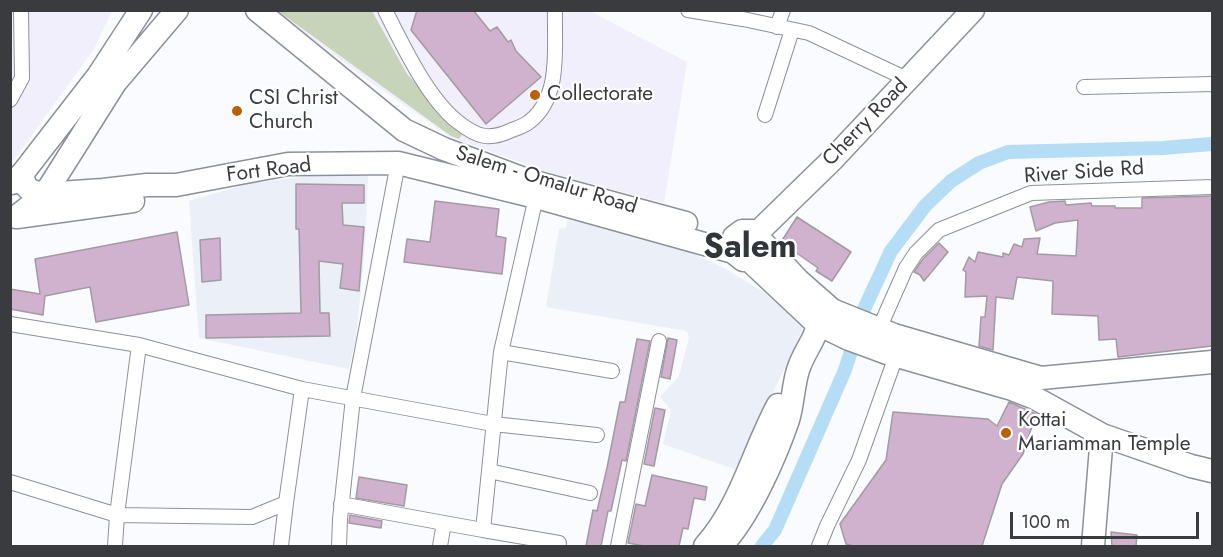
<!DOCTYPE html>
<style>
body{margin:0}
#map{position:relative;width:1223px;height:557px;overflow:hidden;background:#f9fbff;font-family:Jost,sans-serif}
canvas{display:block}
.frame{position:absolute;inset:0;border:12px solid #393b3f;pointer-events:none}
.scale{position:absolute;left:1010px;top:512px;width:189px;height:27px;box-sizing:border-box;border:3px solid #393b3f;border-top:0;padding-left:8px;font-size:18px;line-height:21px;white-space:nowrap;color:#393b3f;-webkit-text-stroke:4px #fff;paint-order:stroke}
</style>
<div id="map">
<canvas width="1223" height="557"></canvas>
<div class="frame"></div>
<div class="scale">100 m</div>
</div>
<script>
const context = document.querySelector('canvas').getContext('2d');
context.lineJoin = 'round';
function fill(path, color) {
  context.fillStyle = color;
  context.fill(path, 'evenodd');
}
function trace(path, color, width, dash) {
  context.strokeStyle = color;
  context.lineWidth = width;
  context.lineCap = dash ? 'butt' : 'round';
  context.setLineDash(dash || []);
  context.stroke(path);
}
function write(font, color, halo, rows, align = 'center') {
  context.font = font + ' Jost,sans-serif';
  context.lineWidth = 4.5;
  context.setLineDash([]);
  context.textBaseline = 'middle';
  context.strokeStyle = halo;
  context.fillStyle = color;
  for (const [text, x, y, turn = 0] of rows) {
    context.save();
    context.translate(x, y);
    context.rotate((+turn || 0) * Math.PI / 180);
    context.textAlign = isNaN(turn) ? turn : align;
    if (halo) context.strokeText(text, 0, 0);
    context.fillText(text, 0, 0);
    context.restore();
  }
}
fill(new Path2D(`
 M 11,11 L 112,11 L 94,49 L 11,164 Z
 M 276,11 L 590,11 L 687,62 L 664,203 L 551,173 L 450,137 L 359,74 Z`), '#f2effd');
fill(new Path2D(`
 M 309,176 L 368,176 L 365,248 L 356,337 L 349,369 L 199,338 L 189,201 L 251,183 Z
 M 569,212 L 683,249 L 724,268 L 797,312 L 804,326 L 737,470 L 663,444 L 671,410 L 660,397 L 679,376 L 689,338 L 687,331 L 546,307 L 559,229 L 566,228 Z`), '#eaeff8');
fill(new Path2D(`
 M 278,11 L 372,11 L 407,74 L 463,133 L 459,139 L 451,136 Z`), '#c7d4ba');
trace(new Path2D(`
 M 762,546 L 775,530 L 845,370 L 865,307 L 891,251 L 925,206 L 951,181 L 979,163 L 1008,152 L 1162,148 L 1212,144`), '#b6ddf6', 14);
const building = new Path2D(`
 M 417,10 L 473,10 L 490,31 L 497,27 L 508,42 L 511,40 L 516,51 L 541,77 L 486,124 L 411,30 Z
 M 296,184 L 364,185 L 364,203 L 342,203 L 343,225 L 364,227 L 359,291 L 340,288 L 343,264 L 319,261 L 320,313 L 329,313 L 330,336 L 206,338 L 206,315 L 301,313 L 299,229 L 296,229 Z
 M 1212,196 L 1212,346 L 1118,357 L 1116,339 L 1099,340 L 1098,316 L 1052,314 L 1053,281 L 1017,277 L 1013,299 L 996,297 L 993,350 L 979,346 L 981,317 L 985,317 L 987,296 L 965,297 L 966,272 L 963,270 L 969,257 L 975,262 L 978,252 L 1003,257 L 1003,253 L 1009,255 L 1014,244 L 1022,247 L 1024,239 L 1040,238 L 1037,254 L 1076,256 L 1078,220 L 1055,223 L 1036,231 L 1030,207 L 1049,202 L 1065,201 L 1066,205 L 1091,203 L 1092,206 L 1115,206 L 1115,208 L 1142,208 L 1142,198 Z
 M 435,201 L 499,209 L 496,236 L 506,238 L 502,274 L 404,262 L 407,239 L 430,242 Z
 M 797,217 L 851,252 L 832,281 L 816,271 L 818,268 L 781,242 Z
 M 177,232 L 189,305 L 96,322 L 90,287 L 45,296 L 43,315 L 10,309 L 10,289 L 40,294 L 35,259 Z
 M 220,238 L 221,280 L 202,282 L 200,240 Z
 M 939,243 L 948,252 L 924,281 L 920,275 L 914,272 L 923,259 Z
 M 668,338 L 677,340 L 670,379 L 661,377 Z
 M 637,339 L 650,341 L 626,461 L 622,460 L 611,511 L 608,511 L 601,546 L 586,546 L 593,510 L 597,511 L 607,468 L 620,402 L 625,402 Z
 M 1009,402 L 1036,414 L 1023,454 L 1002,484 L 982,546 L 853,546 L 846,544 L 840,524 L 886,460 L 893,412 L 988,419 L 997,426 Z
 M 655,408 L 665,410 L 654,466 L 644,464 Z
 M 652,475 L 707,487 L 705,500 L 694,498 L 688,529 L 683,528 L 679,546 L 644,546 L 628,543 L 636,504 L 645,506 Z
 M 359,477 L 407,485 L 404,506 L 356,498 Z
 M 350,515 L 382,521 L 381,528 L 349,523 Z
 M 1111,532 L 1137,535 L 1136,546 L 1112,546 Z`);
fill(building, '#d0b1ce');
trace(building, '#a29ba1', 1.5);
const minor = new Path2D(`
 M 385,10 C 402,44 428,99 458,122 C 477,137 489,141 512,130 C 517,128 524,126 529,122 C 562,97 554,47 555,10
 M 688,10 L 743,19 L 809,33 L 909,80
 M 777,27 L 783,10
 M 1084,87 L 1212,84
 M 10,100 L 22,78 L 21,10
 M 765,115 L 792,30
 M 10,324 L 139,345 L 302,389 L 493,424 L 597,435
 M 879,329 L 906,268 L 916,253 L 939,230 L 1031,193 L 1212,187
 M 501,352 L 612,371
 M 489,471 L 590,493
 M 10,482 L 117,515 L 252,517 L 286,503 L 302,389
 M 341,504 L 444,523
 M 483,530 L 559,543 L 558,546
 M 115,546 L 117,515 L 139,345
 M 281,546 L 286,503
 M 339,546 L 340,519 L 353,398 L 398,163
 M 440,546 L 444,523 L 483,530 L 501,352 L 536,197
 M 618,546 L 659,341
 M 819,546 L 827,526 L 859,460 L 896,356`);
const primary = new Path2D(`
 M 257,10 L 404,130 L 444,149 L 524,179 L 686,223
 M 22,174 L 25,185 L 31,191 L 45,194 L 103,190 L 147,185 L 176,185 L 288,164 L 398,163 L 536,197 L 733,252
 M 12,183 L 22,174 L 98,76 L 141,10
 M 16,217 L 45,194 L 115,83 L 177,10
 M 17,217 L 133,201
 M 756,234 L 833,159 L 973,10
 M 761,242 L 760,252 L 753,259 L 743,260 L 733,252 L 732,246 L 734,237 L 742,231 L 752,231 L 799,281 L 832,310 L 894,335 L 1041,378 L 1212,362
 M 749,260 L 816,323 L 849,339 L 887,353 L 1012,389 L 1035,398 L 1102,435 L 1191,466 L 1212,471
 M 705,546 C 741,506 753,451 778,405
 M 721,546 C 749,517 775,458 788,420 C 793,404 793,386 798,370 C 806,346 819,338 820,310
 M 1093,546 L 1102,435`);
trace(minor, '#8c9199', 16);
trace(primary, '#8c9199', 25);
trace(minor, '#fff', 14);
trace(primary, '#fff', 22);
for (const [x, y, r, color] of [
 [535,95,6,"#bb5f08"],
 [237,111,6,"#bb5f08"],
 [1006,433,6,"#bb5f08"]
]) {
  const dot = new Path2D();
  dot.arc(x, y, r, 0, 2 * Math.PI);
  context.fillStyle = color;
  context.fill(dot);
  trace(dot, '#fff', 2);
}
write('21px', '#393b3f', '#fff', [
 ["Collectorate",547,95],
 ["CSI Christ",249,99],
 ["Church",249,123],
 ["Kottai",1018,421],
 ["Mariamman Temple",1018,445]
], 'left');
write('21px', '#393b3f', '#fff', [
 ["Cherry Road",866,123,-46],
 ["Fort Road",269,171,-7],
 ["River Side Rd",1084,173,-4],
 ["Salem - Omalur Road",546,181,17]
]);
write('bold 33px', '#31353c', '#fff', [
 ["Salem",750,249]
]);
</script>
